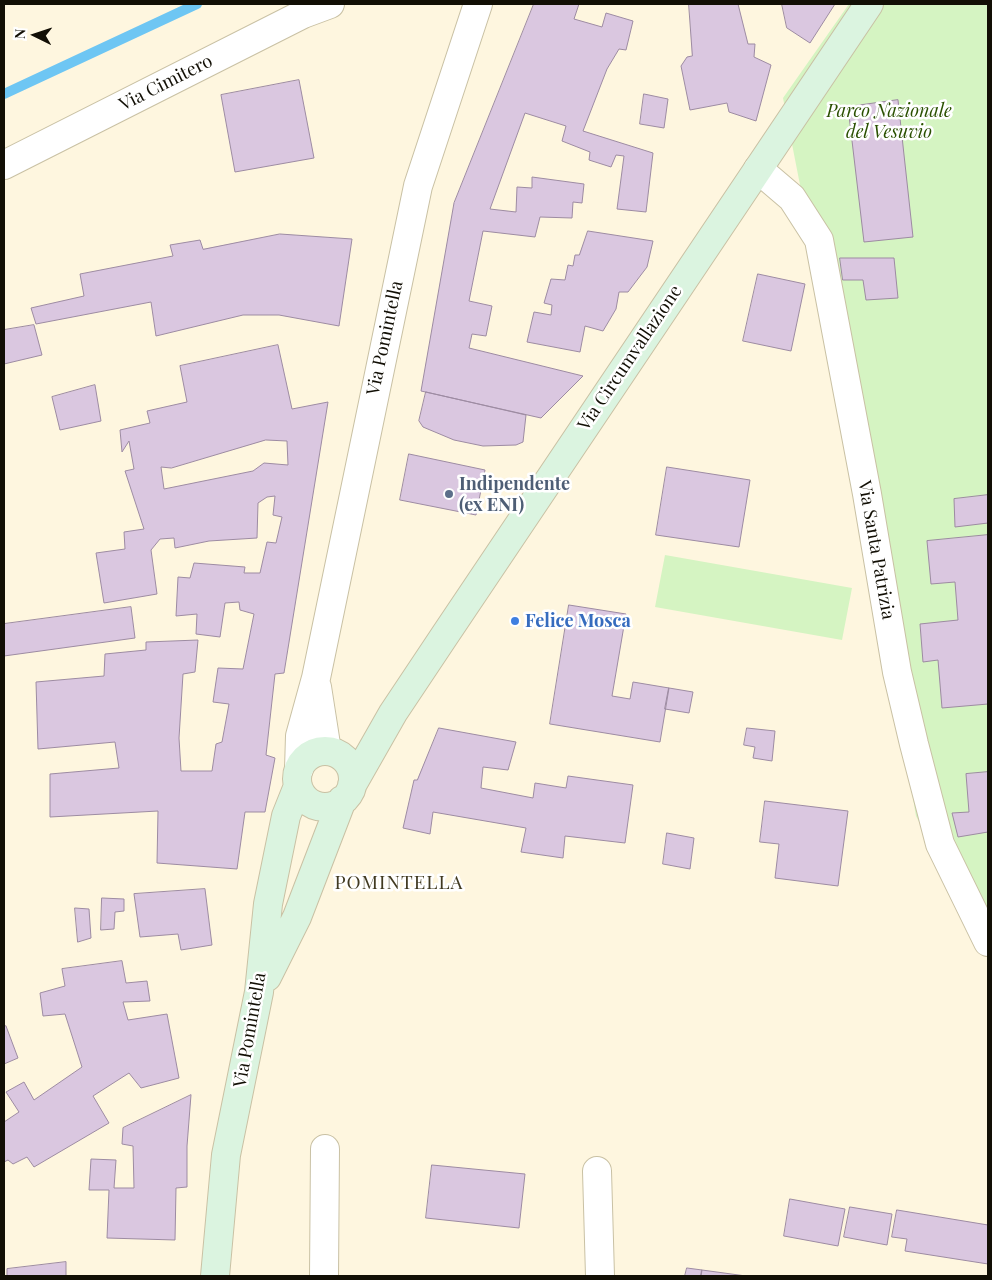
<!DOCTYPE html>
<style>
body{margin:0}
#map{position:relative;width:992px;height:1280px;overflow:hidden;background:#fef6df;font-family:"Playfair Display",serif}
canvas{display:block}
.frame{position:absolute;inset:0;border:5px solid #120f05;pointer-events:none}
.north{position:absolute;left:10px;top:10px;width:50px;height:50px;-webkit-text-stroke:4px #fff;paint-order:stroke;rotate:274deg;font-size:14px;font-weight:700;line-height:20px;text-align:center;color:#120f05}
.north::after{content:'';display:block;margin:auto;width:18px;height:22px;background:#120f05;clip-path:polygon(50% 0,100% 100%,50% 72%,0 100%)}
</style>
<div id="map">
<canvas width="992" height="1280"></canvas>
<div class="frame"></div>
<div class="north">N</div>
</div>
<script>
const context = document.querySelector('canvas').getContext('2d');
context.lineJoin = 'round';
function fill(path, color) {
  context.fillStyle = color;
  context.fill(path, 'evenodd');
}
function trace(path, color, width, dash) {
  context.strokeStyle = color;
  context.lineWidth = width;
  context.lineCap = dash ? 'butt' : 'round';
  context.setLineDash(dash || []);
  context.stroke(path);
}
function write(font, color, halo, rows, align = 'center') {
  context.font = font + ' "Playfair Display",serif';
  context.lineWidth = 5;
  context.setLineDash([]);
  context.textBaseline = 'middle';
  context.strokeStyle = halo;
  context.fillStyle = color;
  for (const [text, x, y, turn = 0] of rows) {
    context.save();
    context.translate(x, y);
    context.rotate((+turn || 0) * Math.PI / 180);
    context.textAlign = isNaN(turn) ? turn : align;
    if (halo) context.strokeText(text, 0, 0);
    context.fillText(text, 0, 0);
    context.restore();
  }
}
fill(new Path2D(`
 M 849,4 L 988,4 L 988,956 L 916,816 L 863,507 L 783,98 Z
 M 665,555 L 852,588 L 842,640 L 655,607 Z`), '#d5f4c2');
trace(new Path2D(`
 M 4,94 L 197,4`), '#6ec6f3', 10);
const building = new Path2D(`
 M 534,4 L 579,4 L 574,19 L 602,27 L 606,13 L 633,21 L 626,50 L 619,49 L 607,69 L 583,131 L 653,153 L 646,212 L 617,209 L 624,156 L 616,155 L 611,167 L 589,160 L 590,152 L 562,141 L 566,126 L 525,113 L 490,209 L 516,212 L 517,187 L 532,188 L 532,177 L 584,184 L 582,203 L 573,202 L 572,218 L 540,217 L 535,237 L 483,231 L 469,301 L 492,306 L 486,336 L 472,334 L 469,348 L 583,376 L 541,418 L 421,391 L 454,203 Z
 M 689,4 L 738,4 L 748,44 L 755,44 L 754,57 L 771,65 L 756,121 L 729,112 L 727,103 L 690,110 L 681,66 L 687,57 L 692,56 Z
 M 782,4 L 835,4 L 810,43 L 787,28 Z
 M 299,80 L 314,158 L 235,172 L 221,95 Z
 M 644,94 L 668,99 L 664,128 L 640,124 Z
 M 898,100 L 913,237 L 864,242 L 848,107 Z
 M 588,231 L 653,241 L 647,267 L 628,292 L 619,292 L 616,309 L 603,331 L 585,326 L 580,352 L 527,342 L 534,312 L 551,315 L 552,305 L 544,303 L 551,279 L 565,280 L 568,265 L 573,266 L 575,255 L 579,255 Z
 M 280,234 L 352,239 L 339,326 L 279,315 L 243,315 L 156,336 L 151,302 L 36,324 L 31,308 L 84,296 L 80,274 L 173,256 L 170,245 L 200,240 L 203,249 Z
 M 840,258 L 894,258 L 898,298 L 866,300 L 863,280 L 843,280 Z
 M 758,274 L 805,284 L 791,351 L 743,341 Z
 M 34,325 L 42,355 L 4,364 L 4,330 Z
 M 278,345 L 292,409 L 328,402 L 284,673 L 275,674 L 266,755 L 275,758 L 265,812 L 245,812 L 237,869 L 157,863 L 158,811 L 50,817 L 50,774 L 119,768 L 115,742 L 38,749 L 36,682 L 104,676 L 105,654 L 146,650 L 146,642 L 198,640 L 195,672 L 183,674 L 179,738 L 181,771 L 212,771 L 216,744 L 222,742 L 229,704 L 213,702 L 218,668 L 243,669 L 254,614 L 240,610 L 239,602 L 225,603 L 220,637 L 196,634 L 197,614 L 176,616 L 178,577 L 190,578 L 194,563 L 245,567 L 244,573 L 260,573 L 267,542 L 276,543 L 282,517 L 273,515 L 275,496 L 267,497 L 258,503 L 257,538 L 209,541 L 175,548 L 174,538 L 160,539 L 151,550 L 157,594 L 104,603 L 96,553 L 125,549 L 124,532 L 144,529 L 125,471 L 134,469 L 129,441 L 122,452 L 120,430 L 150,423 L 147,411 L 187,402 L 180,366 ZM 266,440 L 287,441 L 288,465 L 264,463 L 253,471 L 164,489 L 161,467 L 171,468 Z
 M 95,385 L 101,421 L 60,430 L 52,397 Z
 M 426,392 L 526,415 L 523,442 L 516,445 L 483,446 L 454,440 L 423,427 L 419,421 Z
 M 409,454 L 485,470 L 476,515 L 400,500 Z
 M 667,467 L 750,480 L 739,547 L 656,535 Z
 M 988,495 L 988,523 L 955,527 L 954,499 Z
 M 988,535 L 988,704 L 942,708 L 938,660 L 923,662 L 920,624 L 958,620 L 955,582 L 931,584 L 927,541 Z
 M 569,605 L 626,614 L 612,696 L 630,699 L 633,682 L 669,688 L 660,742 L 550,724 Z
 M 131,607 L 135,638 L 4,656 L 4,624 Z
 M 669,688 L 693,692 L 689,713 L 665,709 Z
 M 439,728 L 516,742 L 508,770 L 483,767 L 481,788 L 533,798 L 535,783 L 566,788 L 568,776 L 633,785 L 625,843 L 565,836 L 563,858 L 521,852 L 526,828 L 433,812 L 430,834 L 403,828 L 414,780 L 417,780 Z
 M 747,728 L 775,731 L 772,761 L 753,758 L 755,747 L 744,745 Z
 M 988,772 L 988,832 L 958,837 L 952,813 L 969,812 L 966,774 Z
 M 765,801 L 848,811 L 838,886 L 775,878 L 779,844 L 760,842 Z
 M 667,833 L 694,838 L 690,869 L 663,864 Z
 M 205,889 L 212,945 L 181,950 L 178,934 L 140,937 L 134,894 Z
 M 102,898 L 124,899 L 124,911 L 115,912 L 114,929 L 101,930 Z
 M 75,908 L 89,909 L 91,938 L 78,942 Z
 M 122,961 L 126,983 L 147,981 L 150,1001 L 123,1002 L 128,1020 L 167,1014 L 179,1078 L 141,1088 L 129,1073 L 93,1096 L 109,1123 L 34,1167 L 27,1157 L 13,1164 L 8,1160 L 4,1162 L 4,1122 L 19,1112 L 6,1092 L 24,1082 L 34,1100 L 82,1067 L 65,1014 L 43,1016 L 40,993 L 65,986 L 62,969 Z
 M 6,1026 L 18,1058 L 4,1064 L 4,1027 Z
 M 191,1095 L 187,1146 L 187,1187 L 176,1188 L 175,1240 L 107,1238 L 109,1190 L 89,1190 L 91,1159 L 116,1160 L 114,1188 L 134,1188 L 133,1146 L 122,1144 L 123,1128 Z
 M 432,1165 L 525,1174 L 519,1228 L 426,1218 Z
 M 790,1199 L 845,1209 L 838,1246 L 784,1236 Z
 M 850,1207 L 892,1214 L 887,1245 L 844,1237 Z
 M 897,1210 L 988,1225 L 988,1264 L 905,1251 L 907,1239 L 892,1237 Z
 M 66,1262 L 66,1276 L 7,1276 L 7,1269 Z
 M 687,1268 L 702,1270 L 701,1276 L 685,1276 Z
 M 702,1270 L 746,1276 L 701,1276 Z`);
fill(building, '#dac7e0');
trace(building, '#9d8ba2', 1);
const minor = new Path2D(`
 M 4,165 L 303,14 L 330,4
 M 758,169 L 792,198 L 819,240 L 867,494 L 897,672 L 914,744 L 940,844 L 988,942
 M 597,1171 L 600,1276
 M 324,1276 L 325,1149`);
const tertiary = new Path2D(`
 M 317,687 L 327,751
 M 299,769 L 300,736 L 316,678 L 418,186 L 478,4`);
const secondary = new Path2D(`
 M297 779a28 28 0 1 1 56 0a28 28 0 1 1-56 0Z
 M 352,785 L 393,713 L 445,635 L 869,4
 M 267,977 L 297,917 L 342,800
 M 215,1276 L 226,1155 L 259,992 L 268,904 L 286,816 L 298,786`);
trace(minor, '#c9c1a4', 30);
trace(tertiary, '#c9c1a4', 30);
trace(secondary, '#c9c1a4', 30);
trace(minor, '#fff', 28);
trace(tertiary, '#fff', 28);
trace(secondary, '#dbf4e0', 28);
for (const [x, y, r, color] of [
 [449,494,5,"#5c6f8a"],
 [515,621,5,"#3f7fe0"]
]) {
  const dot = new Path2D();
  dot.arc(x, y, r, 0, 2 * Math.PI);
  context.fillStyle = color;
  context.fill(dot);
  trace(dot, '#fff', 2);
}
write('18px', '#120f05', '#fff', [
 ["Via Cimitero",166,83,-27],
 ["Via Pomintella",385,338,-78],
 ["Via Circumvallazione",630,358,-56],
 ["Via Santa Patrizia",876,550,80],
 ["Via Pomintella",250,1030,-80]
]);
write('italic 18px', '#2a5001', '#fff', [
 ["Parco Nazionale",889,111],
 ["del Vesuvio",889,132]
]);
write('bold 18px', '#4e5e75', '#fff', [
 ["Indipendente",459,484],
 ["(ex ENI)",459,505]
], 'left');
write('bold 18px', '#366cbe', '#fff', [
 ["Felice Mosca",525,621]
], 'left');
context.letterSpacing = '1px';
write('19px', '#413a21', '#fff', [
 ["POMINTELLA",399,883]
]);
context.letterSpacing = '0px';
</script>
